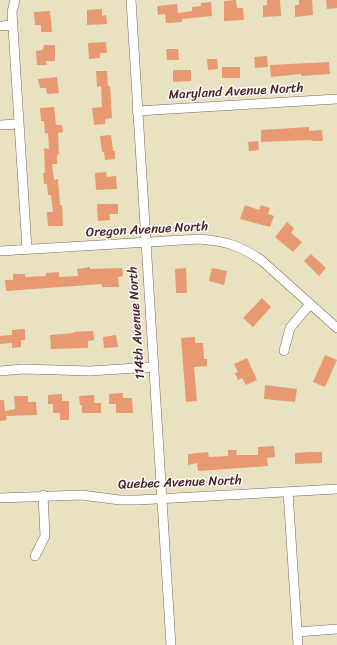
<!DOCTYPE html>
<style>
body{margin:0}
canvas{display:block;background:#e8e2c0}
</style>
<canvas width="337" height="645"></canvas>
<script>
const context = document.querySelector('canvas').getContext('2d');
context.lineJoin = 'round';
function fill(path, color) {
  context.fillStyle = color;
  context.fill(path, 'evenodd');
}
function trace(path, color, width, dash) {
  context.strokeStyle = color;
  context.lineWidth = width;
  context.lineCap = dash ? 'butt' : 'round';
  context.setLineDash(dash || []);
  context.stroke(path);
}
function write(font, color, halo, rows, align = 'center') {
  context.font = font + ' Sriracha,sans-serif';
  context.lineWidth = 3;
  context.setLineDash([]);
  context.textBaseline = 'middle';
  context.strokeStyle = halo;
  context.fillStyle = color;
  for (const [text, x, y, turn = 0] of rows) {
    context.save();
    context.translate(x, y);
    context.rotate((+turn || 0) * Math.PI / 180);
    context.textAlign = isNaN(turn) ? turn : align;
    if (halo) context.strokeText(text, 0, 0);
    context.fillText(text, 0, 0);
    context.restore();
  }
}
fill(new Path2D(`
 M 236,0 L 237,8 L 243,8 L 244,20 L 224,21 L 224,1 Z
 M 267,0 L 280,0 L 281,16 L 263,17 L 263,6 L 267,5 Z
 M 299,0 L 312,0 L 313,15 L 295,17 L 295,5 L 299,5 Z
 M 326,0 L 337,0 L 337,8 L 327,9 Z
 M 211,2 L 212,16 L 182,19 L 182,22 L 166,23 L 165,14 L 158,15 L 157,6 L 177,4 L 178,13 L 192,11 L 192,7 L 201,6 L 201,3 Z
 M 102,9 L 102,16 L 106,15 L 107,24 L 87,25 L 87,10 Z
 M 50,11 L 52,32 L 41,32 L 41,25 L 35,25 L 34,12 Z
 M 106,42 L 107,53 L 100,53 L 100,58 L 89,59 L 88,43 Z
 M 44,45 L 55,45 L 55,61 L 46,61 L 47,65 L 37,65 L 36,51 L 43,50 Z
 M 166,49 L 178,49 L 179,60 L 167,60 Z
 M 267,56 L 268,67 L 255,68 L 254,57 Z
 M 207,59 L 217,59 L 218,69 L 208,70 Z
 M 329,62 L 330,74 L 301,76 L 301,74 L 271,77 L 270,65 Z
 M 222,67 L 240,67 L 240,78 L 222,78 Z
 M 173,70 L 191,70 L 191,81 L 173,82 Z
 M 96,71 L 107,71 L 108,86 L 110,86 L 112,118 L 105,119 L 105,124 L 94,125 L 92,108 L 102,107 L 101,86 L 97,87 Z
 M 57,77 L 59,93 L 47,94 L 46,88 L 40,88 L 38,79 Z
 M 54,107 L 56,125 L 62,125 L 63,132 L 58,133 L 59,154 L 57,155 L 57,164 L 52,164 L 54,180 L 58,179 L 60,205 L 62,205 L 63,226 L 48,226 L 47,212 L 53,212 L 51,195 L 48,195 L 47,184 L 44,184 L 43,173 L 45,173 L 44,148 L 49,149 L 48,133 L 45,134 L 44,121 L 41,121 L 40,108 Z
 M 309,127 L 309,131 L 322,130 L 323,141 L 313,141 L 312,140 L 261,142 L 261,130 Z
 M 111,135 L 113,151 L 115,151 L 115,159 L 105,160 L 104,152 L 102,152 L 100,136 Z
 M 258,141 L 259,150 L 249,151 L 248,142 Z
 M 106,172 L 107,177 L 116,176 L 117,189 L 96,190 L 95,173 Z
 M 97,204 L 118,204 L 118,214 L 109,214 L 110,220 L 98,221 Z
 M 245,205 L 259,210 L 261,205 L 270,208 L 268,214 L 274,216 L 270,227 L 240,219 Z
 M 287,222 L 294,228 L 291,233 L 302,242 L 293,252 L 275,237 Z
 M 311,254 L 326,268 L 319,276 L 304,261 Z
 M 90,267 L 90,269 L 122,268 L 123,276 L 118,277 L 119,287 L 102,287 L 102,284 L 6,291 L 5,280 L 13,280 L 13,274 L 25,274 L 25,277 L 46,276 L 46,273 L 59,272 L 59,277 L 78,276 L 77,269 Z
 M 186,268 L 187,293 L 176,293 L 175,269 Z
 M 212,268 L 227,271 L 224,285 L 209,281 Z
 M 262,298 L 271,307 L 253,327 L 243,318 Z
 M 25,329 L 25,340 L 21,340 L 21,347 L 12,348 L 12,343 L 0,344 L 0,336 L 12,335 L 12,330 Z
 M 93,331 L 94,340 L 88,341 L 88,348 L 51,349 L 50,335 L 74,333 L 73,332 Z
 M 116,335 L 118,347 L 104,348 L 103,337 Z
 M 195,337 L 195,343 L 203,343 L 204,359 L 207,359 L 207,366 L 194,367 L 197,401 L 186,402 L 181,338 Z
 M 325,355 L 337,360 L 325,387 L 313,382 Z
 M 247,358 L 257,380 L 246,385 L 242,378 L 238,380 L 235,373 L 238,372 L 234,364 Z
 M 265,385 L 297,389 L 295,402 L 264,399 Z
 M 123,393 L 123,398 L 132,398 L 133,413 L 116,413 L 116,404 L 109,404 L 109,394 Z
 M 62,394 L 62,401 L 69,401 L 69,420 L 60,420 L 60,413 L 53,413 L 53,404 L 48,404 L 48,395 Z
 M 94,395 L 94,403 L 101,403 L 101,413 L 82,413 L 82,405 L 80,405 L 79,396 Z
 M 14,396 L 28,396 L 28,402 L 36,402 L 37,415 L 6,416 L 7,420 L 0,421 L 0,400 L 4,400 L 5,411 L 15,409 Z
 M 274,446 L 275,457 L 267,458 L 268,466 L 198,471 L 197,463 L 188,465 L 188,454 L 208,452 L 209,457 L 228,456 L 228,450 L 237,450 L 236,455 L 258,455 L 258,447 Z
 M 309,452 L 322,452 L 322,463 L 295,464 L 295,453 Z`), '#e89971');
const minor = new Path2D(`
 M 15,0 L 12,12 L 27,249
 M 131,0 L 171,645
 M 0,26 L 13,25
 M 137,111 L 337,99
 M 0,125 L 19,124
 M 0,251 L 199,239 C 225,241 239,245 261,260 L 337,328
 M 284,351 L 290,328 L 310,304
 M 0,371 L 23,369 L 90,371 L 153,367
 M 288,492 L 298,645
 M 0,498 L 81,495 L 120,500 L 138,500 L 337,489
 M 35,556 L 45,536 L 43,495
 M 297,632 L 337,629`);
trace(minor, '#81635f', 10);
trace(minor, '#fff', 9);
write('13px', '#4a1f2b', '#fdfcf7', [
 ["Maryland Avenue North",236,92,-3],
 ["Oregon Avenue North",147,230,-3],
 ["114th Avenue North",137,323,-94],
 ["Quebec Avenue North",180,483,-2]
]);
</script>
